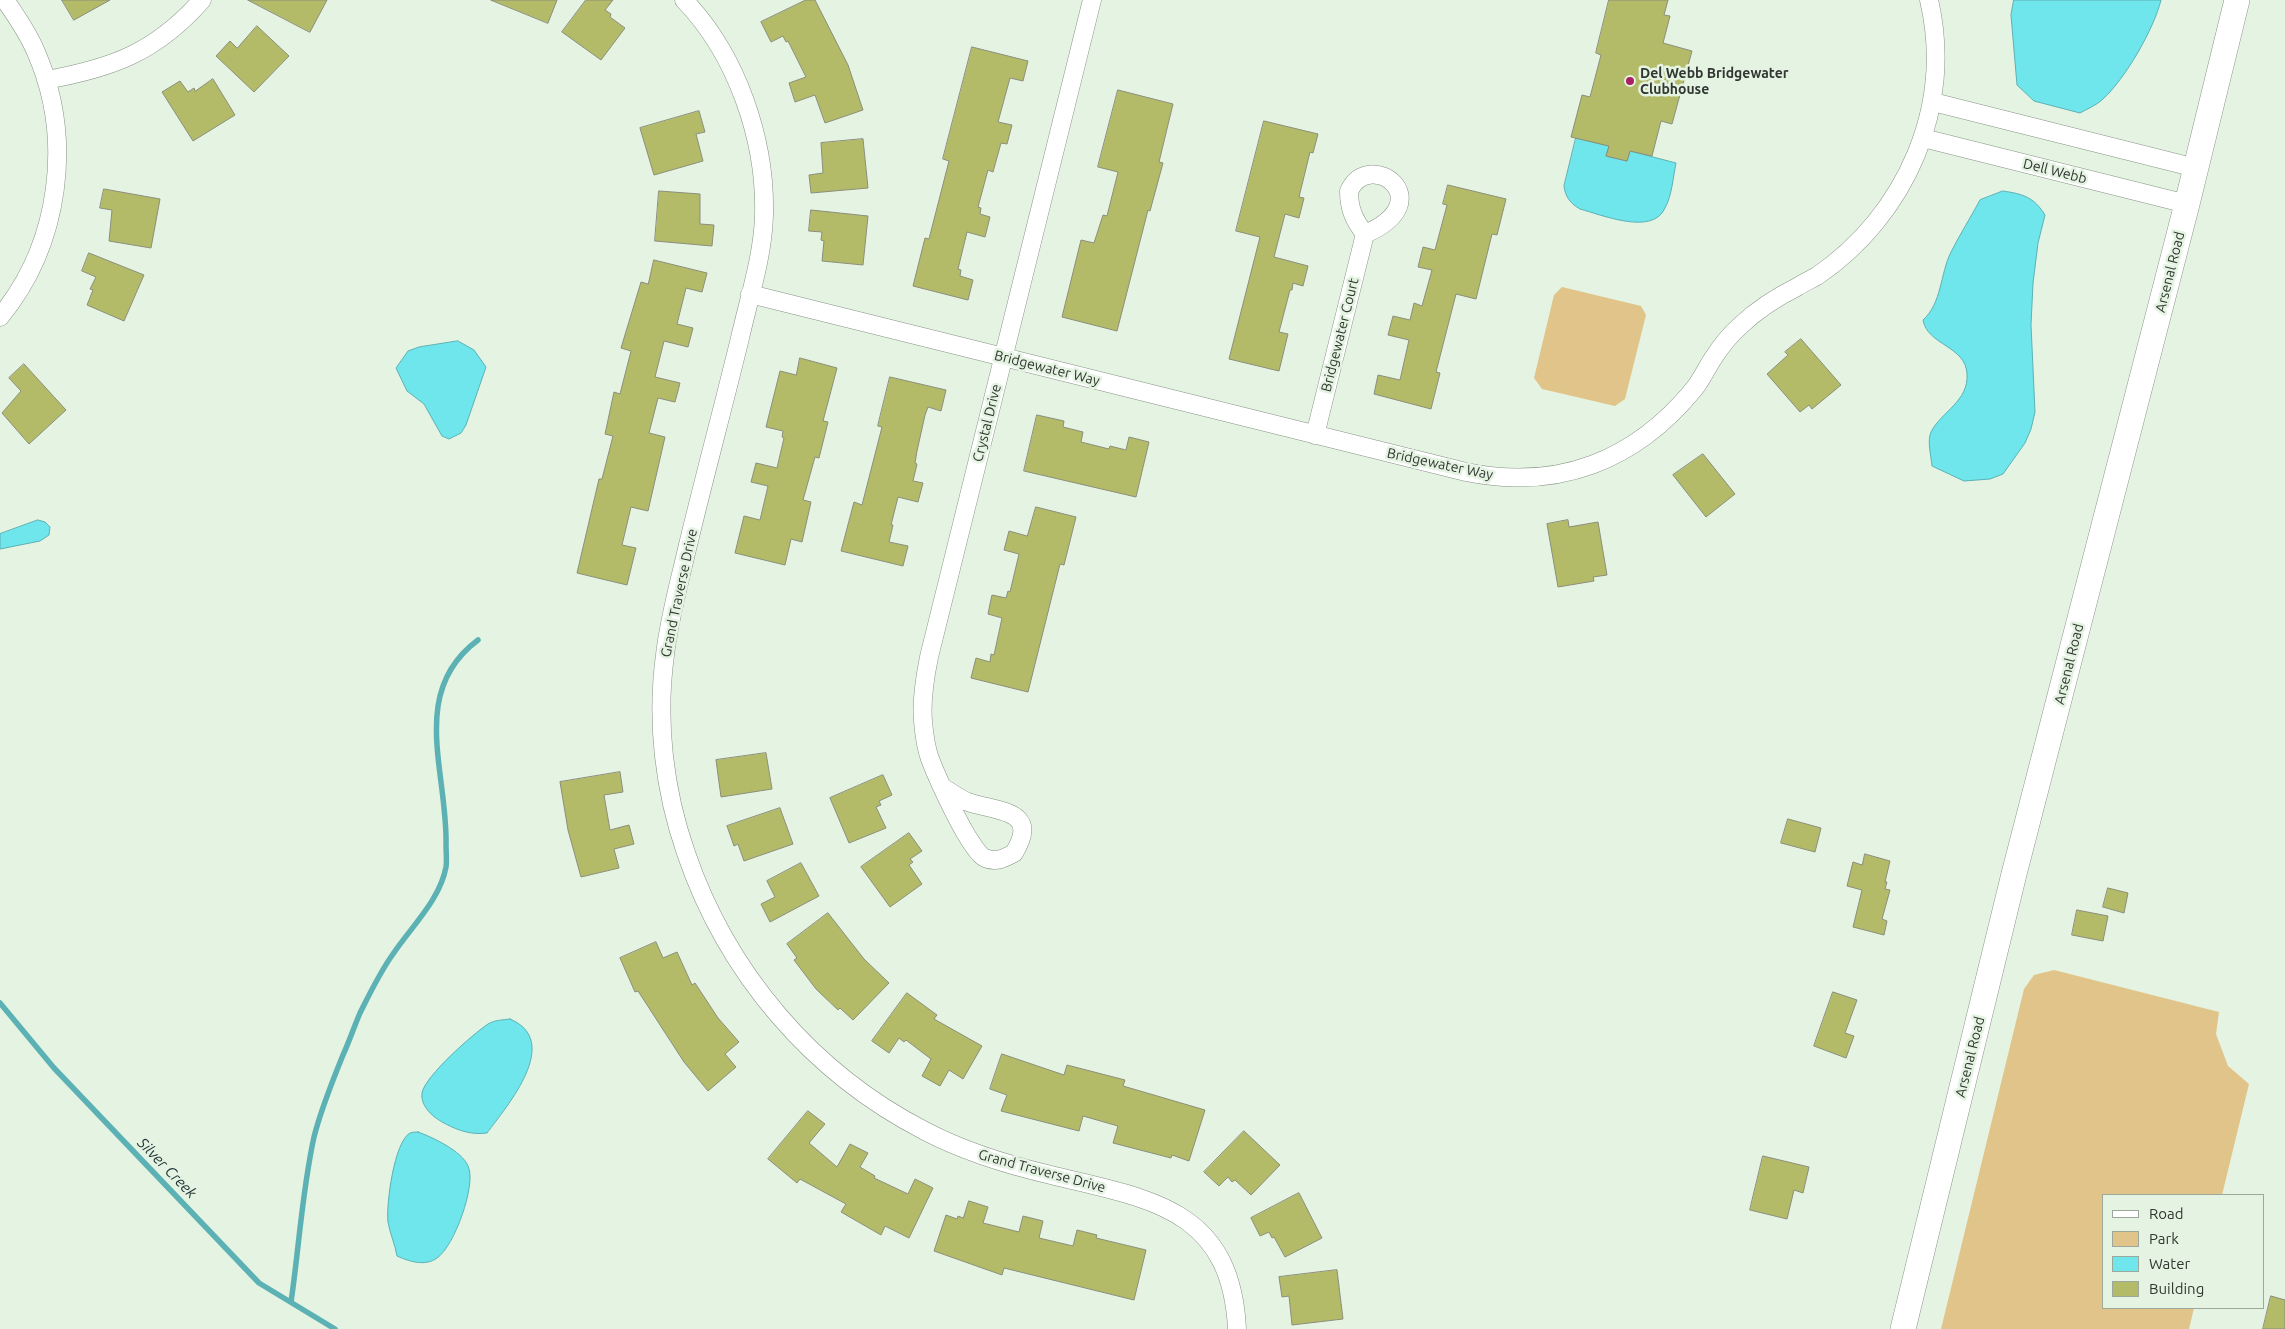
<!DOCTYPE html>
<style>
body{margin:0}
#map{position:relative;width:2285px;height:1329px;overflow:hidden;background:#e4f3e2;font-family:Ubuntu,sans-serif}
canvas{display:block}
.legend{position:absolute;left:2102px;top:1194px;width:162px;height:115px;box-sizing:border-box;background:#e4f3e2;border:1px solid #9ca89b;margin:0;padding:6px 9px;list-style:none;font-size:15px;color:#313730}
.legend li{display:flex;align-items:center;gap:10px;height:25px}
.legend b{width:25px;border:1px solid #9ca89b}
</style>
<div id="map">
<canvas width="2285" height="1329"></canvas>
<ul class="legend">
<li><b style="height:6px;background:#fff"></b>Road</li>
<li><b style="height:14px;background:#e1c48a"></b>Park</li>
<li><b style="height:14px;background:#6fe5ec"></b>Water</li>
<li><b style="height:14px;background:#b3bb69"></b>Building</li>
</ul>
</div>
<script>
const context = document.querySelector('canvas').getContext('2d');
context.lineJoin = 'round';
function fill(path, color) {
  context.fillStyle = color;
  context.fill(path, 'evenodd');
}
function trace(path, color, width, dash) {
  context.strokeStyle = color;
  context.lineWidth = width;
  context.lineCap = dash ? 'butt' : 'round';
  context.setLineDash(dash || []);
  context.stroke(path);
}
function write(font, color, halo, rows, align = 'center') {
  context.font = font + ' Ubuntu,sans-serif';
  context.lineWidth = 5;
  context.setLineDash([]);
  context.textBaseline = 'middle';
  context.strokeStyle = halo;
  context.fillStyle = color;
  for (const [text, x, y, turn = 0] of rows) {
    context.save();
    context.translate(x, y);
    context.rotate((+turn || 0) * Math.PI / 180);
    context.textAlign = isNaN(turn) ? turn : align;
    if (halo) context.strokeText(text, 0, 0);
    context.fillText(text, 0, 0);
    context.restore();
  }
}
fill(new Path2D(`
 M 1562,287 L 1641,306 L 1646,315 L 1625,399 L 1615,406 L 1542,389 L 1534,378 L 1554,295 Z
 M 2054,970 L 2219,1012 L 2216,1034 L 2228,1066 L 2249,1084 L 2222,1195 L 2104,1195 L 2104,1308 L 2194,1308 L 2189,1329 L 1941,1329 L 2024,989 L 2034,975 Z`), '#e1c48a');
const water = new Path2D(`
 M 2014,0 L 2161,0 C 2154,29 2125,79 2103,99 C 2097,105 2087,109 2080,113 L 2034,101 L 2017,85 L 2011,15 Z
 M 1576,138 L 1609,146 L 1606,156 L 1627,161 L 1630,151 L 1676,163 C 1673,178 1672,195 1665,208 C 1653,236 1602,215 1580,209 C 1571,204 1565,197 1564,186 Z
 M 2003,191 C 2023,194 2034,197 2045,215 L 2038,243 L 2033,283 L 2031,325 L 2035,412 L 2031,429 L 2025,443 L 2003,474 L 1990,479 L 1964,481 L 1932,466 C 1931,455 1927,441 1931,432 C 1941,412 1969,401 1967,374 C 1966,346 1927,345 1923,320 C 1942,303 1940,274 1951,252 C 1960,234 1971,217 1980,200 Z
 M 458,341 L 474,350 L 486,367 L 466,425 L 461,433 L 449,439 L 442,436 L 424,404 L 407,391 L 396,368 L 408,351 L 419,347 Z
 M 38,520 L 45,522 L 50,527 L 49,535 L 40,541 L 0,549 L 0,534 Z
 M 510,1019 C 563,1041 507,1106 487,1133 C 472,1135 459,1131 446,1124 C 435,1119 420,1107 422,1093 C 425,1076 473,1034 488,1024 C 495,1020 502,1020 510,1019 Z
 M 418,1132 C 432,1137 462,1151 468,1166 C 477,1184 454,1247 437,1258 C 425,1267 408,1261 397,1256 C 395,1244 390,1234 388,1222 C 386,1205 394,1142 410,1133 C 413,1132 416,1132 418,1132 Z`);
fill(water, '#6fe5ec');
trace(water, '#5cb1b4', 1);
trace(new Path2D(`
 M 0,1003 L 54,1068 L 259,1283 L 335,1329
 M 291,1302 C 299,1248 302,1191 314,1137 C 321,1109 332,1082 343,1055 C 349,1042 354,1027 360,1013 C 370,993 380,972 393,954 C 411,927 440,900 446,867 C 447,860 446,852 446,845 C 448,773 408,692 478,640`), '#5cb1b4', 5.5);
const building = new Path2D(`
 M 62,0 L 110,0 L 74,20 Z
 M 248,0 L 327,0 L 310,32 Z
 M 491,0 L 557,0 L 548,23 Z
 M 586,0 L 613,0 L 605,10 L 611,14 L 610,17 L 625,28 L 601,60 L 562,32 Z
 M 806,0 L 815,0 L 848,65 L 863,110 L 825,123 L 815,95 L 795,102 L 789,83 L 806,77 L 788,41 L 786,42 L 783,36 L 771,42 L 761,22 Z
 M 1609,0 L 1668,0 L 1664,15 L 1670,16 L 1663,43 L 1692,51 L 1672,124 L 1661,121 L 1652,156 L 1630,151 L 1627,161 L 1606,156 L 1609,146 L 1571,137 L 1582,95 L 1590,97 L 1601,55 L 1596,53 Z
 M 257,26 L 289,56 L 254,92 L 216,56 L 230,41 L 237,48 Z
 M 972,47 L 1028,61 L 1023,81 L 1010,78 L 998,122 L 1012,125 L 1007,144 L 1001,143 L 993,172 L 988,170 L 978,207 L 981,208 L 980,214 L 990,217 L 985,237 L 967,232 L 958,269 L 961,270 L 960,276 L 973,280 L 968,300 L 913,286 L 925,238 L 929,239 L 949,161 L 943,159 Z
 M 213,79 L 235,115 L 193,141 L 162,92 L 180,81 L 188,92 L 194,88 L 195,91 Z
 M 1118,90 L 1173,104 L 1159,162 L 1163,163 L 1150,211 L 1148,210 L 1117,331 L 1062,317 L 1081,240 L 1094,243 L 1103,215 L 1107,216 L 1118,172 L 1098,167 Z
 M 699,111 L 705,132 L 696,134 L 703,161 L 654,175 L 640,128 Z
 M 1264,121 L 1318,134 L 1313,153 L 1310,152 L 1299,197 L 1304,198 L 1299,218 L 1285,214 L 1274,257 L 1308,266 L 1303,286 L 1293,283 L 1292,290 L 1290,290 L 1279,332 L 1288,334 L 1279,371 L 1229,359 L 1260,237 L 1236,231 Z
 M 863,139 L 868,188 L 811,193 L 809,175 L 823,173 L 821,143 Z
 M 1448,185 L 1506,199 L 1497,235 L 1492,234 L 1476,299 L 1456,294 L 1436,372 L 1440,373 L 1431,409 L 1374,394 L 1378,375 L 1400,380 L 1409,340 L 1388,335 L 1393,316 L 1410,320 L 1414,303 L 1422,306 L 1432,270 L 1418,267 L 1423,247 L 1435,250 L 1447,205 L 1443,204 Z
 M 104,189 L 160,199 L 151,248 L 109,241 L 112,210 L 100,208 Z
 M 659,191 L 700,194 L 700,224 L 714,225 L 712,246 L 655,241 Z
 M 811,210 L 868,216 L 863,265 L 822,261 L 824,241 L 821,240 L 822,232 L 809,231 Z
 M 89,253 L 144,275 L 124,321 L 87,305 L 93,290 L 90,289 L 96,277 L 82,271 Z
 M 654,260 L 707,273 L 702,292 L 686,288 L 677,324 L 693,328 L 688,347 L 664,341 L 655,377 L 680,383 L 675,402 L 658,398 L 649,433 L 665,437 L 648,511 L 631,507 L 622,545 L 636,548 L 627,585 L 577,573 L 599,479 L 602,479 L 613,436 L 605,434 L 614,392 L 620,394 L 631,351 L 621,348 L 641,282 L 648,284 Z
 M 1801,339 L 1841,385 L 1812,409 L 1809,405 L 1800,412 L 1767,374 L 1788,355 L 1785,352 Z
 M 800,358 L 837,368 L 823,421 L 828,422 L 819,458 L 815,457 L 803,500 L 811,502 L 802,542 L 791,539 L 785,565 L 735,553 L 744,516 L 760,520 L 768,486 L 751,482 L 756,463 L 777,468 L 784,438 L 782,437 L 783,431 L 766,427 L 780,371 L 796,375 Z
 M 24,364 L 66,410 L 29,444 L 2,413 L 21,391 L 9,378 Z
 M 890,377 L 946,390 L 941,411 L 928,407 L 925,415 L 917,451 L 915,463 L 917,464 L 913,481 L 923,483 L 918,502 L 898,497 L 891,525 L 893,525 L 889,542 L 908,546 L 903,566 L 841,551 L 854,502 L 862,505 L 882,427 L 878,426 Z
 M 1037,415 L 1064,421 L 1063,427 L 1083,432 L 1081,442 L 1109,449 L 1110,446 L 1126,450 L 1129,437 L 1149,442 L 1136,497 L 1024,471 Z
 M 1703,454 L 1735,494 L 1706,517 L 1673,475 Z
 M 1036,507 L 1076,517 L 1064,565 L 1060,564 L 1028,692 L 971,678 L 976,658 L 990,662 L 991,654 L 994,655 L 1002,618 L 988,614 L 990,604 L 992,595 L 1006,598 L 1008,591 L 1010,592 L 1019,554 L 1004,550 L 1009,531 L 1027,536 Z
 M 1568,520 L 1569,527 L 1598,522 L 1607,575 L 1593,577 L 1594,581 L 1558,587 L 1547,524 Z
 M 766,753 L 772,789 L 721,797 L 716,760 Z
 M 620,772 L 623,792 L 604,795 L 610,830 L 629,825 L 634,844 L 614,849 L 619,868 L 581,877 L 568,830 L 560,782 Z
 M 883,775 L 892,795 L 879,801 L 881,805 L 876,807 L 886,828 L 849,843 L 830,798 Z
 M 780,808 L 793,844 L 744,861 L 738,844 L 734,846 L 727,826 Z
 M 1788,819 L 1821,828 L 1815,852 L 1781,843 Z
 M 909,833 L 922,851 L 910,859 L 913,862 L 909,865 L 922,884 L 890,907 L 861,867 Z
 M 1865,854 L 1890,861 L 1885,882 L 1887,882 L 1885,889 L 1890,890 L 1882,919 L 1887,921 L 1884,935 L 1853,927 L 1862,890 L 1847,886 L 1853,862 L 1862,865 Z
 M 801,863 L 819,896 L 770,922 L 761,904 L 775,897 L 767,881 Z
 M 2108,888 L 2128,893 L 2124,913 L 2103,907 Z
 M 2077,910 L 2108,916 L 2103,941 L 2072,935 Z
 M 828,913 L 864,959 L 889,983 L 853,1020 L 840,1008 L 838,1010 L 816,989 L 794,960 L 797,958 L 787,944 Z
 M 656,942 L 663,958 L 677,952 L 692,985 L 695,983 L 718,1018 L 739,1042 L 725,1054 L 736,1067 L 708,1091 L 684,1062 L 638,991 L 635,992 L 620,958 Z
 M 1833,992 L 1857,1000 L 1845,1033 L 1854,1036 L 1846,1058 L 1814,1046 Z
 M 907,993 L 937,1015 L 934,1019 L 982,1046 L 963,1079 L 949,1070 L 940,1086 L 922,1076 L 931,1059 L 906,1040 L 904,1042 L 899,1038 L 889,1053 L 872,1041 Z
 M 1002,1054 L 1064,1075 L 1067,1065 L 1125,1080 L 1123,1086 L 1205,1110 L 1189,1161 L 1172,1155 L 1171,1158 L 1113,1143 L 1118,1126 L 1083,1116 L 1079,1131 L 1001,1111 L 1007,1095 L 990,1089 Z
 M 808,1111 L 825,1124 L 809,1143 L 837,1167 L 850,1144 L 868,1153 L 860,1167 L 875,1176 L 874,1178 L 908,1194 L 915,1179 L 933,1188 L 909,1238 L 885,1226 L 881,1235 L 841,1212 L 846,1204 L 800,1179 L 797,1183 L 768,1159 Z
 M 1244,1131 L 1280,1165 L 1251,1195 L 1235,1180 L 1232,1182 L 1228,1177 L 1219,1186 L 1204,1172 Z
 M 1763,1156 L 1809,1167 L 1803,1193 L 1794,1190 L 1787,1219 L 1750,1210 Z
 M 1299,1193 L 1322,1238 L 1285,1257 L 1274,1237 L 1272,1238 L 1269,1232 L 1260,1236 L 1251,1218 Z
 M 969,1201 L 988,1207 L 983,1223 L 1019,1232 L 1023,1216 L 1043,1221 L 1039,1238 L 1073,1246 L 1077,1230 L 1097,1235 L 1096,1238 L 1146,1250 L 1134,1300 L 1004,1268 L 1002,1275 L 934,1251 L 946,1215 L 957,1219 L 958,1216 L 963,1218 Z
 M 1337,1270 L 1343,1319 L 1292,1325 L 1289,1296 L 1282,1297 L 1279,1277 Z
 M 2271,1296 L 2285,1300 L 2285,1329 L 2263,1329 Z`);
fill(building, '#b3bb69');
trace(building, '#8b8e7b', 1);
const street = new Path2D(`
 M 684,0 C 737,55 766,140 764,215 C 763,256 749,298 740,338 C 723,408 704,478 687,549 C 679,584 669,619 665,655 C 656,721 664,790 686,853 C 727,973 812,1073 925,1131 C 965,1152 1008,1165 1051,1175 C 1148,1199 1231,1207 1237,1329
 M 46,80 C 113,68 156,52 202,0
 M 1933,102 L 2196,168
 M 1923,138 L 2187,204
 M 750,294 L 1466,472 C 1558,491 1635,461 1694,389 C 1702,379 1707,367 1714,357 C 1721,346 1731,334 1741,325 C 1757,310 1777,297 1797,287 C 1803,283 1810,280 1817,276 C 1906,215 1954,107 1929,0
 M 0,317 C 60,244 74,139 36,52 C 28,33 17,17 5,0
 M 1315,435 L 1365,234 C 1442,201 1370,147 1349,191 C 1349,209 1354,220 1365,234
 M 944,788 C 952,793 960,799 968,802 C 997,812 1041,809 1014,853 C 1005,858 996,863 985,858 C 970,852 937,777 930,759 C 926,748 924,733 923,721 C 921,700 925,677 929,657 L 1092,0`);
const secondary = new Path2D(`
 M 1903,1329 L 2014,874 L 2187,204 L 2237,0`);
trace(street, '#879485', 19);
trace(secondary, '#879485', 26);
trace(street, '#fff', 18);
trace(secondary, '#fff', 25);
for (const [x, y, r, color] of [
 [1630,81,5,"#a91f63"]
]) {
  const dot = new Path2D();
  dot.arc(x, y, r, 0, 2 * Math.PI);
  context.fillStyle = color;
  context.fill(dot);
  trace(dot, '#e4f3e2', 2);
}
write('bold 14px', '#313730', '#e4f3e2', [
 ["Del Webb Bridgewater",1640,73],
 ["Clubhouse",1640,89]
], 'left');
write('14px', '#313730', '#e4f3e2', [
 ["Dell Webb",2055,171,14],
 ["Arsenal Road",2170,272,-76],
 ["Bridgewater Court",1340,335,-76],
 ["Bridgewater Way",1047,368,14],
 ["Crystal Drive",987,423,-76],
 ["Bridgewater Way",1440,464,12],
 ["Grand Traverse Drive",679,593,-78],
 ["Arsenal Road",2069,664,-76],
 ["Arsenal Road",1970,1057,-76],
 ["Grand Traverse Drive",1042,1171,15]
]);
write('italic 15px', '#1c3233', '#e4f3e2', [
 ["Silver Creek",167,1168,46]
]);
</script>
